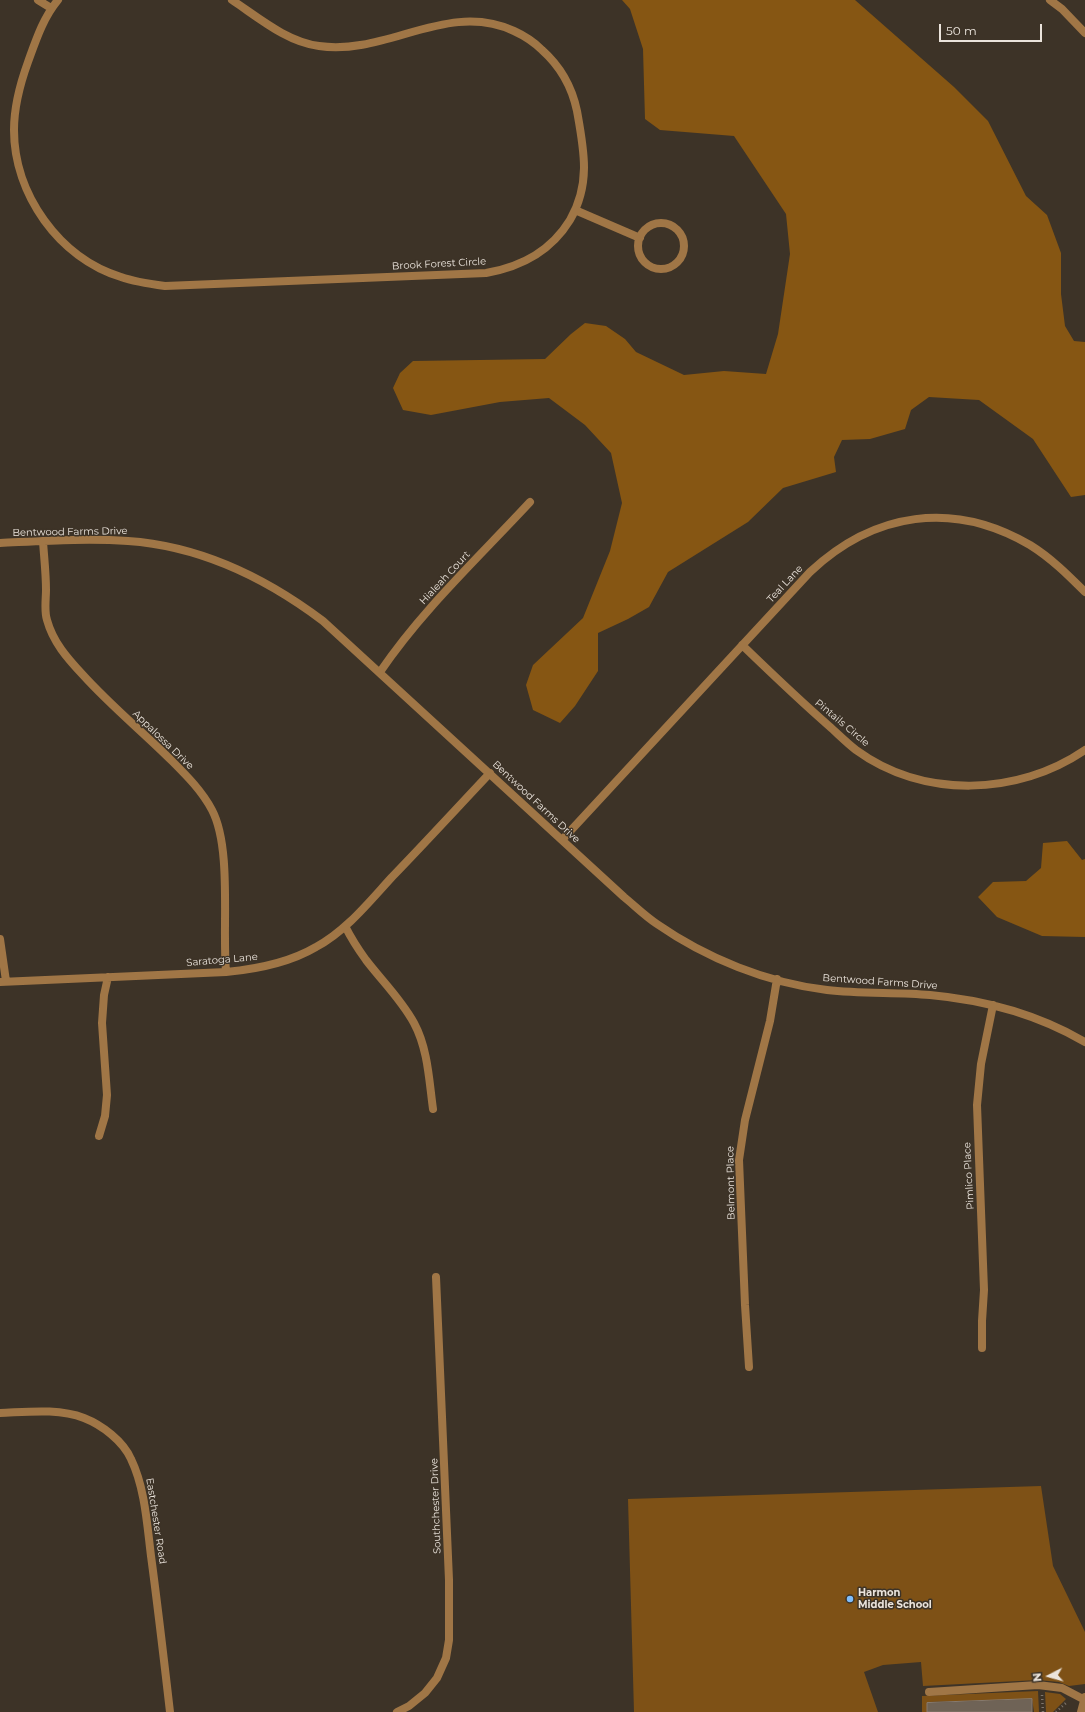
<!DOCTYPE html>
<style>
body{margin:0}
#map{position:relative;width:1085px;height:1712px;overflow:hidden;background:#3d3327;font-family:Montserrat,sans-serif}
canvas{display:block}
.north{position:absolute;left:1029px;top:1656px;width:40px;height:40px;-webkit-text-stroke:3px #3d3327;paint-order:stroke;rotate:264deg;font-size:11px;font-weight:700;line-height:16px;text-align:center;color:#ebe4dc}
.north::after{content:'';display:block;margin:auto;width:14px;height:18px;background:#ebe4dc;clip-path:polygon(50% 0,100% 100%,50% 72%,0 100%)}
.scale{position:absolute;left:939px;top:24px;width:103px;height:18px;box-sizing:border-box;border:2px solid #ebe4dc;border-top:0;padding-left:5px;font-size:12px;line-height:14px;white-space:nowrap;color:#ebe4dc;-webkit-text-stroke:3px #3d3327;paint-order:stroke}
</style>
<div id="map">
<canvas width="1085" height="1712"></canvas>
<div class="north">N</div>
<div class="scale">50 m</div>
</div>
<script>
const context = document.querySelector('canvas').getContext('2d');
context.lineJoin = 'round';
function fill(path, color) {
  context.fillStyle = color;
  context.fill(path, 'evenodd');
}
function trace(path, color, width, dash) {
  context.strokeStyle = color;
  context.lineWidth = width;
  context.lineCap = dash ? 'butt' : 'round';
  context.setLineDash(dash || []);
  context.stroke(path);
}
function write(font, color, halo, rows, align = 'center') {
  context.font = font + ' Montserrat,sans-serif';
  context.lineWidth = 3;
  context.setLineDash([]);
  context.textBaseline = 'middle';
  context.strokeStyle = halo;
  context.fillStyle = color;
  for (const [text, x, y, turn = 0] of rows) {
    context.save();
    context.translate(x, y);
    context.rotate((+turn || 0) * Math.PI / 180);
    context.textAlign = isNaN(turn) ? turn : align;
    if (halo) context.strokeText(text, 0, 0);
    context.fillText(text, 0, 0);
    context.restore();
  }
}
fill(new Path2D(`
 M 1041,1486 L 1053,1566 L 1085,1632 L 1085,1684 L 1069,1686 L 1059,1682 L 1038,1680 L 923,1686 L 921,1662 L 883,1665 L 864,1672 L 878,1712 L 634,1712 L 628,1499 Z
 M 1038,1691 L 1039,1712 L 1034,1712 L 1032,1699 L 929,1702 L 929,1712 L 922,1712 L 922,1696 Z
 M 1045,1692 L 1060,1694 L 1066,1699 L 1053,1712 L 1046,1712 Z`), '#7e5116');
fill(new Path2D(`
 M 622,0 L 855,0 L 954,87 L 988,121 L 1026,196 L 1047,215 L 1061,253 L 1061,294 L 1065,326 L 1074,341 L 1085,342 L 1085,495 L 1071,497 L 1033,439 L 979,400 L 929,397 L 911,410 L 905,429 L 870,439 L 842,440 L 834,457 L 836,472 L 783,488 L 748,522 L 668,572 L 649,607 L 628,619 L 598,633 L 598,671 L 575,706 L 560,723 L 533,710 L 526,685 L 533,665 L 583,618 L 610,551 L 622,503 L 611,453 L 585,425 L 549,398 L 500,402 L 431,415 L 403,410 L 393,388 L 400,373 L 413,361 L 545,359 L 571,334 L 585,323 L 606,326 L 625,339 L 636,352 L 684,375 L 724,371 L 766,374 L 778,334 L 790,254 L 786,214 L 734,136 L 660,130 L 645,119 L 643,49 L 630,9 Z
 M 1067,841 L 1082,860 L 1085,859 L 1085,937 L 1042,936 L 997,917 L 978,897 L 993,882 L 1026,881 L 1041,868 L 1043,843 Z`), '#865613');
const building = new Path2D(`
 M 1032,1699 L 1032,1712 L 927,1712 L 927,1703 Z`);
fill(building, '#6f6356');
trace(building, '#887b6e', 1);
trace(new Path2D(`
 M 1042,1695 L 1043,1712
 M 1056,1712 L 1066,1703`), '#7f766c', 2.5, [1, 3]);
trace(new Path2D(`
 M 929,1692 L 1038,1685 L 1062,1688 L 1083,1699
 M 1081,1712 L 1085,1697`), '#a07646', 8);
trace(new Path2D(`
 M 38,0 L 51,8
 M 58,0 C 43,18 36,40 28,62 C 20,84 14,106 14,130 C 14,194 59,258 121,277 C 135,282 150,284 165,286 L 486,273 C 521,267 551,251 570,220 C 591,184 584,150 577,111 C 572,87 560,66 542,50 C 534,42 525,36 514,31 C 447,0 387,56 319,46 C 287,42 259,18 232,0
 M 1050,0 L 1062,9 L 1085,33
 M 575,210 L 640,238
 M638 246a23 23 0 1 1 46 0a23 23 0 1 1-46 0Z
 M 43,541 C 44,557 46,573 46,590 C 46,599 44,611 47,620 C 53,642 67,658 83,675 C 111,706 143,732 172,761 C 187,776 202,791 212,810 C 232,848 222,927 226,972
 M 0,543 C 43,541 86,538 128,541 C 200,546 266,578 323,621 L 624,897 C 635,906 645,916 657,924 C 706,958 767,983 827,990 C 861,994 896,992 930,995 C 985,1000 1037,1014 1085,1042
 M 742,645 C 770,672 799,700 829,726 C 838,734 847,743 856,750 C 923,799 1018,796 1085,750
 M 380,672 C 422,610 479,557 530,502
 M 562,840 L 810,572 C 874,512 953,500 1030,545 C 1051,558 1068,575 1085,592
 M 345,926 C 351,938 358,949 366,960 C 382,981 401,999 414,1023 C 428,1049 429,1080 433,1109
 M 0,939 L 6,981
 M 0,982 L 226,972 C 258,969 289,963 316,947 C 346,931 369,902 392,877 C 425,843 457,808 490,773
 M 99,1136 L 105,1116 L 107,1095 L 102,1023 L 104,995 L 108,977
 M 982,1348 L 982,1321 L 984,1290 L 977,1105 L 981,1064 L 993,1005
 M 749,1367 L 745,1305 L 739,1160 L 745,1120 L 770,1021 L 777,979
 M 0,1413 C 27,1412 58,1408 84,1418 C 102,1425 123,1441 131,1459 C 145,1488 147,1524 151,1556 C 158,1608 164,1660 170,1712
 M 397,1712 L 409,1706 L 425,1693 L 437,1678 L 446,1658 L 449,1640 L 449,1580 L 436,1277`), '#a07646', 8);
for (const [x, y, r, color] of [
 [850,1599,4,"#7fbdfa"]
]) {
  const dot = new Path2D();
  dot.arc(x, y, r, 0, 2 * Math.PI);
  context.fillStyle = color;
  context.fill(dot);
  trace(dot, '#3d3327', 1.5);
}
write('10px', '#ebe4dc', '#3d3327', [
 ["Brook Forest Circle",439,264,-3],
 ["Bentwood Farms Drive",70,532,-1],
 ["Hialeah Court",445,578,-47],
 ["Teal Lane",785,584,-47],
 ["Pintails Circle",842,723,40],
 ["Appalossa Drive",163,740,44],
 ["Bentwood Farms Drive",536,802,43],
 ["Saratoga Lane",222,960,-5],
 ["Bentwood Farms Drive",880,982,4],
 ["Pimlico Place",969,1176,-93],
 ["Belmont Place",731,1183,-91],
 ["Southchester Drive",436,1506,-92],
 ["Eastchester Road",156,1521,81]
]);
write('bold 10px', '#ebe4dc', '#3d3327', [
 ["Harmon",858,1593],
 ["Middle School",858,1605]
], 'left');
</script>
